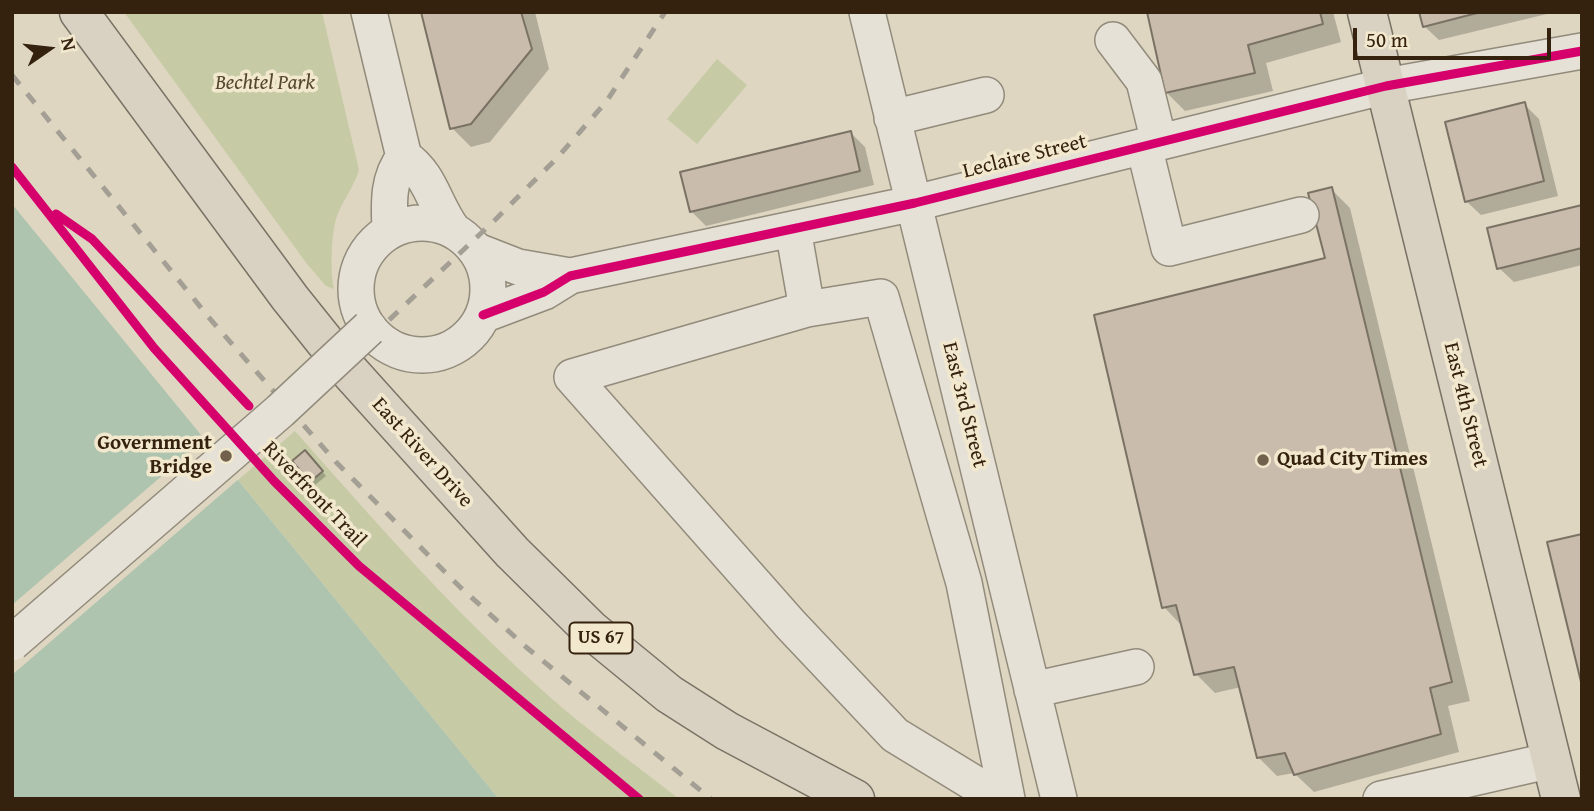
<!DOCTYPE html>
<style>
body{margin:0}
#map{position:relative;width:1594px;height:811px;overflow:hidden;background:#ded6c0;font-family:"Gentium Book Plus",serif}
canvas{display:block}
.frame{position:absolute;inset:0;border:14px solid #34210e;pointer-events:none}
.north{position:absolute;left:14px;top:14px;width:70px;height:70px;-webkit-text-stroke:5px #f2e8ce;paint-order:stroke;rotate:76deg;font-size:19px;font-weight:700;line-height:28px;text-align:center;color:#34210e}
.north::after{content:'';display:block;margin:auto;width:24px;height:32px;background:#34210e;clip-path:polygon(50% 0,100% 100%,50% 72%,0 100%)}
.scale{position:absolute;left:1353px;top:28px;width:198px;height:32px;box-sizing:border-box;border:4px solid #34210e;border-top:0;padding-left:9px;font-size:21px;line-height:24px;white-space:nowrap;color:#34210e;-webkit-text-stroke:5px #f2e8ce;paint-order:stroke}
</style>
<div id="map">
<canvas width="1594" height="811"></canvas>
<div class="frame"></div>
<div class="north">N</div>
<div class="scale">50 m</div>
</div>
<script>
const context = document.querySelector('canvas').getContext('2d');
context.lineJoin = 'round';
function fill(path, color) {
  context.fillStyle = color;
  context.fill(path, 'evenodd');
}
function trace(path, color, width, dash) {
  context.strokeStyle = color;
  context.lineWidth = width;
  context.lineCap = dash ? 'butt' : 'round';
  context.setLineDash(dash || []);
  context.stroke(path);
}
function write(font, color, halo, rows, align = 'center') {
  context.font = font + ' "Gentium Book Plus",serif';
  context.lineWidth = 7;
  context.setLineDash([]);
  context.textBaseline = 'middle';
  context.strokeStyle = halo;
  context.fillStyle = color;
  for (const [text, x, y, turn = 0] of rows) {
    context.save();
    context.translate(x, y);
    context.rotate((+turn || 0) * Math.PI / 180);
    context.textAlign = isNaN(turn) ? turn : align;
    if (halo) context.strokeText(text, 0, 0);
    context.fillText(text, 0, 0);
    context.restore();
  }
}
fill(new Path2D(`
 M 124,12 L 322,12 L 359,170 C 354,187 343,200 337,216 C 331,234 330,272 334,289 L 326,286 L 307,264 Z
 M 717,59 L 747,85 L 697,144 L 667,119 Z
 M 295,431 C 381,528 466,626 565,710 C 602,741 641,769 679,799 L 499,799 L 238,480 Z`), '#c6cba6');
fill(new Path2D(`
 M 12,204 L 499,799 L 12,799 Z`), '#aec4af');
fill(new Path2D(`
 M 207,437 L 240,478 L 12,675 L 12,605 Z`), '#ded6c0');
fill(new Path2D(`
 M 423,12 L 535,12 L 549,69 L 490,142 L 471,147 L 452,128 Z
 M 1149,12 L 1333,12 L 1341,42 L 1266,63 L 1273,91 L 1185,111 L 1166,92 Z
 M 1421,12 L 1547,12 L 1547,14 L 1439,40 L 1424,26 Z
 M 1524,104 L 1539,119 L 1558,196 L 1481,215 L 1466,201 Z
 M 850,132 L 865,147 L 874,185 L 706,226 L 691,211 Z
 M 1331,189 L 1350,208 L 1470,701 L 1448,706 L 1459,752 L 1314,792 L 1294,773 L 1277,776 L 1258,757 L 1241,687 L 1215,693 L 1196,674 L 1182,626 L 1164,607 L 1327,259 Z
 M 1582,206 L 1582,265 L 1514,282 L 1499,268 Z
 M 310,456 L 326,476 L 315,485 L 311,481 Z`), '#0003');
const building = new Path2D(`
 M 421,12 L 521,12 L 532,49 L 471,124 L 450,129 Z
 M 1147,12 L 1320,12 L 1323,24 L 1248,45 L 1255,73 L 1165,93 Z
 M 1419,12 L 1481,12 L 1423,27 Z
 M 1525,102 L 1544,181 L 1465,202 L 1445,122 Z
 M 851,131 L 860,171 L 690,212 L 680,172 Z
 M 1332,187 L 1452,682 L 1430,688 L 1441,734 L 1294,775 L 1285,753 L 1257,758 L 1234,667 L 1194,675 L 1176,605 L 1162,608 L 1094,315 L 1325,258 L 1308,193 Z
 M 1582,205 L 1582,248 L 1497,269 L 1487,228 Z
 M 305,450 L 323,471 L 310,482 L 292,461 Z
 M 1582,534 L 1582,686 L 1547,542 Z`);
fill(building, '#cabcac');
trace(building, '#7a7265', 2);
const minor = new Path2D(`
 M 369,12 L 404,157 C 431,175 434,205 453,230
 M 867,12 L 1059,799
 M 1113,40 L 1144,81 L 1159,142
 M 892,118 L 986,95
 M 1144,146 L 1169,248 L 1301,215
 M356 289a66 66 0 1 1 132 0a66 66 0 1 1-132 0Z
 M 793,229 L 807,309
 M 390,231 C 389,204 387,179 404,157
 M 477,251 L 518,267 L 570,276
 M 483,315 L 544,292 L 570,276 L 915,203 L 1386,86 L 1582,51
 M 1032,690 L 1136,667
 M 1000,799 L 895,735 L 791,625 L 572,377 L 807,309 L 881,297 L 964,583 L 1007,799
 M 1381,799 L 1552,760`);
const major = new Path2D(`
 M 79,12 L 290,298 L 342,363 L 512,552 L 591,630 L 669,694 L 727,731 L 855,799
 M 1367,12 L 1561,799`);
trace(minor, '#928b7c', 38);
trace(major, '#7a7265', 41);
trace(minor, '#e5e1d6', 35);
trace(major, '#d9d1c1', 38);
trace(new Path2D(`
 M 12,75 L 211,320 L 336,462 L 459,586 L 526,647 L 711,799
 M 12,654 L 299,405 L 495,220 L 557,158 L 606,102 L 665,12`), '#a49f95', 5, [12, 12]);
const minorBridge = new Path2D(`
 M 12,643 L 280,411 L 369,328`);
trace(minorBridge, '#928b7c', 38, []);
trace(minorBridge, '#e5e1d6', 35);
trace(new Path2D(`
 M 12,167 L 154,348 L 274,481 L 359,566 L 639,799
 M 56,214 L 92,239 L 249,406
 M 483,315 L 544,292 L 570,276 L 915,203 L 1386,86 L 1582,51`), '#d6006c', 9);
for (const [x, y, r, color] of [
 [226,456,7,"#70604c"],
 [1263,460,7,"#70604c"]
]) {
  const dot = new Path2D();
  dot.arc(x, y, r, 0, 2 * Math.PI);
  context.fillStyle = color;
  context.fill(dot);
  trace(dot, '#f2e8ce', 2.5);
}
for (const [x, y, w] of [
 [601,638,63]
]) {
  const box = new Path2D();
  box.roundRect(x - w / 2, y - 15.5, w, 31, 5);
  context.fillStyle = '#f2e8ce';
  context.fill(box);
  trace(box, '#34210e', 2);
}
write('bold 19px', '#34210e', null, [
 ["US 67",601,638]
]);
write('italic 21px', '#54492e', '#f2e8ce', [
 ["Bechtel Park",265,84]
]);
write('21px', '#34210e', '#f2e8ce', [
 ["Leclaire Street",1025,157,-14],
 ["East 3rd Street",964,405,76],
 ["East 4th Street",1465,405,76],
 ["East River Drive",422,453,48],
 ["Riverfront Trail",314,495,46]
]);
write('bold 21px', '#34210e', '#f2e8ce', [
 ["Government",212,444],
 ["Bridge",212,468],
 ["Quad City Times",1277,460,"left"]
], 'right');
</script>
